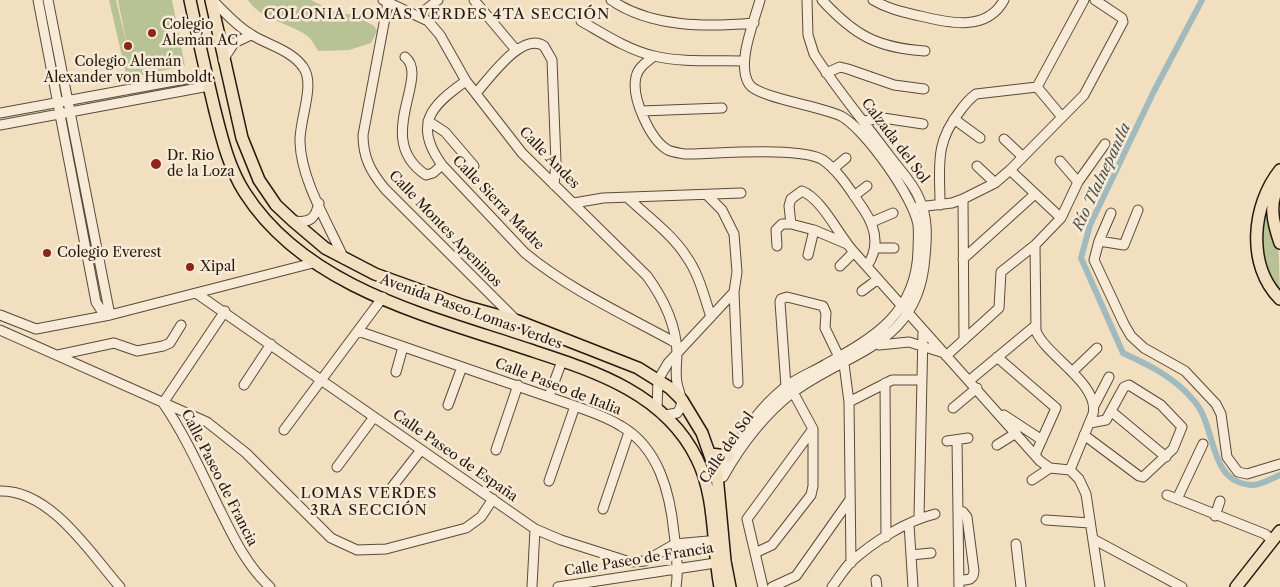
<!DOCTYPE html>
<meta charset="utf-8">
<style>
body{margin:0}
canvas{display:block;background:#f2dfc0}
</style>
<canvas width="1280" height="587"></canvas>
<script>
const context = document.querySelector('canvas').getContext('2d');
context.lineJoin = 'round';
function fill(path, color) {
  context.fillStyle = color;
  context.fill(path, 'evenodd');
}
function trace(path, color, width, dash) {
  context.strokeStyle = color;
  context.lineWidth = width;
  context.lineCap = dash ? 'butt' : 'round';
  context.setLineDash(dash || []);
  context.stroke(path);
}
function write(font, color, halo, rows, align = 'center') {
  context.font = font + ' "Libre Caslon Text",serif';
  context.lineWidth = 5;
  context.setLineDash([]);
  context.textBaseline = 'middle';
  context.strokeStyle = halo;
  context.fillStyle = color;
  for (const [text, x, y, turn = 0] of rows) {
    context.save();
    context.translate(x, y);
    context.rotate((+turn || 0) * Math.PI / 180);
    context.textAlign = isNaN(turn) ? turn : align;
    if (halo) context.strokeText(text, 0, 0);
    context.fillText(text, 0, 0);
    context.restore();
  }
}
fill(new Path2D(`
 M 109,0 L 116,0 L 127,46 L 118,0 L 172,0 L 185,66 L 127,78 Z
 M 248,0 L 311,0 L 337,13 L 356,15 L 374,26 L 377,31 L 371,43 L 349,50 L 318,51 C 315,46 311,38 306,35 C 289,23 260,19 248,0 Z
 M 1277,189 L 1280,299 L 1263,271 L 1259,215 Z`), '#b8c294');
trace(new Path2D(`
 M 1202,0 L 1154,91 L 1090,225 L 1081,258 L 1123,353 C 1149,365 1176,378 1195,402 C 1217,428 1208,482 1251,485 C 1260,486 1272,478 1280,475`), '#a0babe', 6);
const minor = new Path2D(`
 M 38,0 L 96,302 L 105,316
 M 48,0 L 110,315
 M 212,0 C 225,12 236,26 252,35 C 268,45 291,50 303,67 C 316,84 299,120 300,142 C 301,180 328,223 344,259
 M 383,0 L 428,21 L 440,35 L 466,81 L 522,153 L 647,276 C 663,298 676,325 677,352 C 677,363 675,373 677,383 C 679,394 686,403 677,413 L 665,415
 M 474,0 L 516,50
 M 611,0 C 652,28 707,27 754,23
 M 822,0 C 854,35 877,48 925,51
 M 873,0 C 888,9 903,12 920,16 C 949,23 987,32 1004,0
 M 388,2 L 363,135 C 363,158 371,172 385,189 L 517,321
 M 419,15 L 438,0
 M 581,21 C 604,34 628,50 654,56 C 683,63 715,60 744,61
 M 654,56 C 647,62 638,67 636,77 C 631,97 650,140 668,150 C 672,152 679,153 684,154 C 713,154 802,146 823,160 C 840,172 852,193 864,210 C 876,228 880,247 867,266
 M 405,57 C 431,77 372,139 426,175 L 433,173 L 442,165
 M 223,60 L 234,43 L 251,35
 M 826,73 L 840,67 L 848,69 L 894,85 L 924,89
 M 466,81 C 430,106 413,125 442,165 L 525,253 C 570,290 625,315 676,343
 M 1037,87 L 1062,117
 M 476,93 C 490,78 522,31 544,46 L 552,60 L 556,162 L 554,185
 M 641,111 L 722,108
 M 0,113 L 207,75
 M 954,119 L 980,138
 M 428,121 L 445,132 L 474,166
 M 864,121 L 883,118 L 923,124
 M 0,125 L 209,86
 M 1004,139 L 1023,157
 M 1060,161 L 1078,182
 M 977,166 L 995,183
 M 833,169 L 846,158
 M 1010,170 L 1061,218
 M 854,196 L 867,186
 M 628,198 C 647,216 672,234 686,256 C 699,274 704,296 711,317
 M 963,199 L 964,340
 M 574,203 L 603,198 L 741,193
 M 940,205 C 940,166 934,144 960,111 C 965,104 969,99 976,94 L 1037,87 L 1084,0
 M 918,207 L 952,203 L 963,199 L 995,183 L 1010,170 L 1084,95 L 1123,22 L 1122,18 L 1095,0
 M 1111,213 L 1099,241 L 1094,260 L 1124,324 L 1131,336 L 1144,348 L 1185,371 L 1216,404 L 1221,414 L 1227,457 L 1238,472 L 1247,474 L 1280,464
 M 294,221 C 310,223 315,219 319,203
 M 872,222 L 893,213
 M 1099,241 L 1124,245 L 1138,210
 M 847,244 L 814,230 L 791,224 L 789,206 L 791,199 L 802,191 C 822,199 838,234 853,251 C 915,321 978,391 1040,461 L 1050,468 L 1070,470
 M 1035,245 L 1036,331 C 1046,356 1100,384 1093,414 L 1070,470
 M 777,246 L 776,230 L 782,224 L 791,224
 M 876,248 L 894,248
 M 808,255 L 814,230
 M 963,259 L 1035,194
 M 840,266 L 854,252
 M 862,291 L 878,279
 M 734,292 L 738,383
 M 196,293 L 535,529 L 561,540 L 630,562 L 645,561 L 675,544 L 719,540
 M 0,315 L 36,329
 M 36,329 L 110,315 L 313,263
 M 0,330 L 207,422 L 246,453 L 331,538 L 357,550 L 386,549 L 466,528 L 481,517 L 493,499
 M 358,331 L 575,406 C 591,412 607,417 621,426 C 659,448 670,493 674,533 C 676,550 679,570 676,587
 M 879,345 L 909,342 L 941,352
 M 58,355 L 114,343 L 137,351 L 163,346 L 170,343 L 181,325
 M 946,356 L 999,308 L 1001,272 L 1035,245 L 1061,218 L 1078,182 L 1105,144
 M 997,357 L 1056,408 L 1035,455
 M 844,364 L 849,402 L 851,563
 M 396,372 L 403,347
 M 1072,372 L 1097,348
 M 970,380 L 1035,326
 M 885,383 L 886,537
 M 244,385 L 271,344
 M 786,387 L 780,302 L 781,299 L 787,297 L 823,306 L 826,313 L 825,328 L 839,357
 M 549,396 L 562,361
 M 849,402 L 892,380 L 920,380
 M 163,403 C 185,435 200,469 217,504 C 232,534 245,564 270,587
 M 163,403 L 225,311
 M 448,405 L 462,367
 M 1094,406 L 1109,377
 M 953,408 L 977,388
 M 657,409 L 658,380 L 668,363 L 734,292 L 737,272 L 734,234 L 722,210 L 707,195
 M 1112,412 L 1166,457
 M 1004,415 L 1042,440
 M 284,430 L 383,297
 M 1084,435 L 1139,476 L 1143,477 L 1173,449 L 1182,427 L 1161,405 L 1129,385 L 1124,387 L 1106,420 L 1090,423
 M 957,440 L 959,587
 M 947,441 L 968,438
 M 997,445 L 1016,433
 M 496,450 L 518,385
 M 337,467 L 374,417
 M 1070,470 L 1079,479 L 1086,494 L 1100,587
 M 723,477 C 741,445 763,416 792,393 C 850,350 919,346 925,257 C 927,236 928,217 919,198 C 913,183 900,170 891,158 C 865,123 837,90 814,54 L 808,35 L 807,0
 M 715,478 C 739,443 750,416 784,388 C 796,378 813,372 826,364 C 875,337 916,313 918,251 C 918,243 919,233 918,225 C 914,198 865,129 841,116 C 821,106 758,98 749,84 C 736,64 754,22 760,0
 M 1032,480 L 1050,468
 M 549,481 L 575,406
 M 0,491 C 51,490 90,553 120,587
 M 389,491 L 421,450
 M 1167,495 L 1265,534 L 1272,540
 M 1177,499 L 1203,444
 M 603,509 L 629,432
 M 958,511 L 963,512 L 967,517 L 974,571 L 973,576 L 970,579 L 959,581
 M 1215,516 L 1220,501
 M 919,518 L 923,331
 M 1046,520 L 1090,523
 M 909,524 L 913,587
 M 1093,539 L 1182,587
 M 1016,544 L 1021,587
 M 755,553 L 772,545 L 811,495 L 813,486 L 813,429 L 793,392
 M 911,555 L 931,553
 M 876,580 L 877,587
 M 532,587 L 535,529
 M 558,587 L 722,562
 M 763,587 L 747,519 L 813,429
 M 772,587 L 796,576 L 849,501
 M 832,587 C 838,579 844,569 851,562 C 873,542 906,521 935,514`);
const major = new Path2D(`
 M 190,0 C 198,37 206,74 215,111 C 222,139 229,168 245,193 C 306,288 429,316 530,350 C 594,371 665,393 697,459 C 716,497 712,545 720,587
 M 211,0 L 242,138 L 259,180 L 276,205 L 292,220 L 325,248 L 375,274 L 464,306 L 518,321 L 638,368 L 670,388 L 682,400 L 702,433 L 717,475 L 725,561 L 730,587
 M 1280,170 C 1252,205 1246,265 1280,299
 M 1280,184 C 1268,202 1273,223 1280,243
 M 710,454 L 728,456
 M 1236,587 L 1280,531`);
trace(minor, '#584b3b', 11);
trace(major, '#241a0f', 14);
trace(minor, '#f7ead6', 9);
trace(major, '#f2dfc0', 11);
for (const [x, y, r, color] of [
 [152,33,5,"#8f2418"],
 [128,46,5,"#8f2418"],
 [156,164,6,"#8f2418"],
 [47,253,5,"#8f2418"],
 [190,267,5,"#8f2418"]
]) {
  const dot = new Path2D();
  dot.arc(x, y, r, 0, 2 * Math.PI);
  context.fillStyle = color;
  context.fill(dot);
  trace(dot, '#f7ead6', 2);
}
write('14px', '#241a0f', '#f7ead6', [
 ["Colegio",162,25],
 ["Alemán AC",162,41],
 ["Colegio Alemán",128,62,"center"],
 ["Alexander von Humboldt",128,78,"center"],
 ["Dr. Rio",167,156],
 ["de la Loza",167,172],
 ["Colegio Everest",57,253],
 ["Xipal",200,267]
], 'left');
write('14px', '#241a0f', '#f7ead6', [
 ["Calzada del Sol",895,141,53],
 ["Calle Andes",549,158,46],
 ["Calle Sierra Madre",498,203,46],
 ["Calle Montes Apeninos",445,229,46],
 ["Avenida Paseo Lomas Verdes",471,312,20],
 ["Calle Paseo de Italia",558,387,21],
 ["Calle del Sol",727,448,-55],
 ["Calle Paseo de España",455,456,35],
 ["Calle Paseo de Francia",219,478,63],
 ["Calle Paseo de Francia",639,560,-9]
]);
context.letterSpacing = '1px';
write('15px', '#241a0f', '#f7ead6', [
 ["COLONIA LOMAS VERDES 4TA SECCIÓN",437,15],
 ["LOMAS VERDES",369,494],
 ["3RA SECCIÓN",369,511]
]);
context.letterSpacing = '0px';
write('italic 15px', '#4f524c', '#f7ead6', [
 ["Río Tlalnepantla",1102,177,-65]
]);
</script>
